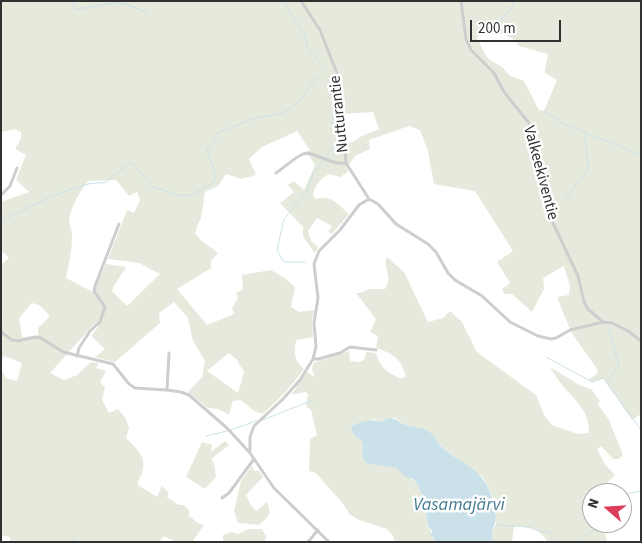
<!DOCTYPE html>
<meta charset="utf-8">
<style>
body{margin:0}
#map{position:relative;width:642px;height:543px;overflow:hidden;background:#fff;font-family:"Source Sans 3",sans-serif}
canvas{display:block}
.frame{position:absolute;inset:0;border:2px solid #313131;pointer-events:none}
.north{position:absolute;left:582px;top:483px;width:50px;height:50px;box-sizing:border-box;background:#fff;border:1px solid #adadad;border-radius:50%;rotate:289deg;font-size:14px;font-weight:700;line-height:20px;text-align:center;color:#313131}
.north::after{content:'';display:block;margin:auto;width:18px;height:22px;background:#dd3e5b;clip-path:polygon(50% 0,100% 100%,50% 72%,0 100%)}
.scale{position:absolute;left:470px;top:20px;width:91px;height:22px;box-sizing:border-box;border:2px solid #313131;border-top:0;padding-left:6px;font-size:15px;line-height:18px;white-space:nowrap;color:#313131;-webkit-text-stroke:4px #fff;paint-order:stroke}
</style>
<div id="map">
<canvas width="642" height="543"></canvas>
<div class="frame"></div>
<div class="north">N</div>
<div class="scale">200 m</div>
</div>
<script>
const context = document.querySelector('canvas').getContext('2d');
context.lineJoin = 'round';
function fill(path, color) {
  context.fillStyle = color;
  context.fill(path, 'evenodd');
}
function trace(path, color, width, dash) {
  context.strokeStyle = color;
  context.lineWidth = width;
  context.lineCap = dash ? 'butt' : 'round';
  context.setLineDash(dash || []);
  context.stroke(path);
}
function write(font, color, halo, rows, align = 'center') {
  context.font = font + ' "Source Sans 3",sans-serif';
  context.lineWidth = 5;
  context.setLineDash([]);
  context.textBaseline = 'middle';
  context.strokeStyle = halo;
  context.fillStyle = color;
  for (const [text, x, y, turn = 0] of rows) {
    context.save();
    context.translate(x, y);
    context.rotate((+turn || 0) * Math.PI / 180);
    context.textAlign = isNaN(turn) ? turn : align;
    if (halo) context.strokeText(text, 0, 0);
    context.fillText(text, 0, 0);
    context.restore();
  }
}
fill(new Path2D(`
 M 1,1 L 641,1 L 641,414 L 632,420 L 603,378 L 592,382 L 588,380 L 598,373 L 597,369 L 571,332 L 557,297 L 569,295 L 570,286 L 564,266 L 543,278 L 544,289 L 532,312 L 512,294 L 504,294 L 502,289 L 510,283 L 497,262 L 513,251 L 475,191 L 434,184 L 428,151 L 420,130 L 409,126 L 369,140 L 370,149 L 355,156 L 347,168 L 348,172 L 340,177 L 329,174 C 321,178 314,186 313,196 L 316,199 C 332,194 338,205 349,214 L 332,234 L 328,232 L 332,226 L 317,218 L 308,231 L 311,241 L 318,247 L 315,253 L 303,237 L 303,227 L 280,203 L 294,192 L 288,185 L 294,181 L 304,190 L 315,165 L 306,151 L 310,150 L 297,131 L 262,147 L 249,159 L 256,175 L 241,179 L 226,174 L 218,186 L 205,192 L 201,218 L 197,226 L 195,234 L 201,240 L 218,253 L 211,261 L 211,268 L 177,289 L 207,325 L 234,314 L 232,308 L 238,298 L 236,293 L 243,289 L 242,275 L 271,270 L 286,279 L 295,287 L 291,307 L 299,312 L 314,310 L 312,322 L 313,337 L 296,340 C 294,353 294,361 304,369 C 292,386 278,400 263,414 L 254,411 L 241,400 L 233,401 L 229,415 L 218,409 L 208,408 L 188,392 L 202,377 L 205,361 L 193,341 L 188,318 L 174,302 L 159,313 L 160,323 L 115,362 L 95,357 L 105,349 L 91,336 L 99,326 L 94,324 L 50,373 L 64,380 L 77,375 L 91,362 L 99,363 L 96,368 L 106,371 L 100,382 L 105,388 L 102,400 L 109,413 L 118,409 L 126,419 L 129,428 L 126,438 C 138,451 147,455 142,473 C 140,478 138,479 138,485 L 157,497 L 162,486 L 169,493 L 167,497 L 179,505 L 184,505 L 189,510 L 189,516 L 198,523 L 204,525 L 192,542 L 176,542 L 164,536 L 159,542 L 10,542 L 10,537 L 1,535 L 1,369 L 6,378 L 17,381 L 22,363 L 4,356 L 1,361 L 1,316 L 3,315 L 1,312 L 1,265 L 9,258 L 1,250 L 1,202 L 29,192 L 16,180 L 26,155 L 15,149 L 21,138 L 21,132 L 15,129 L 1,132 ZM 486,28 L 512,38 L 519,46 L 548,54 L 545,70 L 545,73 L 557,80 L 544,111 L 539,110 L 524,81 L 510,76 L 502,67 L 490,60 L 486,56 L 477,38 L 481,32 ZM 373,112 L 379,129 L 362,136 L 352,142 L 345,143 L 343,114 ZM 116,180 L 129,196 L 137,192 L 140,200 L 134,213 L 127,210 L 108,259 L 139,263 L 160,274 L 127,306 L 112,291 L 114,286 L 126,267 L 106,264 L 93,292 L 66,278 C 69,264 72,250 72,235 C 72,230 69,225 69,220 C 71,206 80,192 88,181 ZM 32,303 L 39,305 L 50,316 L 38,328 L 38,336 L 22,337 L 19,318 ZM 229,353 L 237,360 L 244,372 L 238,393 L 207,371 Z
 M 387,257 L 404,272 L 428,322 L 443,318 L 450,311 L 462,322 L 477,352 L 536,395 L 544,415 L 552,425 L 578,434 L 589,433 C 589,410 577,403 564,387 C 558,380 554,374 550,367 L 578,384 L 592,390 L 600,401 L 598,405 L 608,418 L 622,452 L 622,456 L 619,459 L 613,459 L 601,446 L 597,449 L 605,464 L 615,475 L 597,493 L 592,493 L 592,502 L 590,504 L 586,514 L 592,518 L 592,523 L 608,523 L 605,533 L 607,542 L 548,542 C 538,527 530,528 514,526 L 512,542 L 493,542 L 492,530 L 496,525 L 496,513 L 492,495 L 483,477 L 443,448 L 431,433 L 423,429 L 405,425 L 395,418 L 389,418 L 380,422 L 374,419 L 352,426 L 357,438 L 360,439 C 366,447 361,448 362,456 C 363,458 365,460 365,463 L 396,468 L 417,483 L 425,504 L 428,526 L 434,537 L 433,542 L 395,542 L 393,536 L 387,529 L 359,520 L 350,515 L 344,505 L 316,473 L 309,471 L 310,439 L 317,435 L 311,410 L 306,406 L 308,394 L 305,392 L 291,395 L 307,372 L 315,377 L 312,370 L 313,363 L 349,351 L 350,361 L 360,362 L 365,359 L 366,352 L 376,353 C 379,367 389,374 402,379 L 406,376 C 400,358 394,354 376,348 L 378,336 L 370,332 L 376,319 L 356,293 L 361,293 L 369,289 L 385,289 C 394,274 382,270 387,257 Z
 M 225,441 L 229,445 L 211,459 L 214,463 L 216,477 L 205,489 L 186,477 L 202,442 L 212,445 L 211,452 Z
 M 252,466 L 254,471 L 259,471 L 263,477 L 246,495 L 250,504 L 256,511 L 267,502 C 272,514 269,517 259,525 L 238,523 L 234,511 L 241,481 Z
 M 249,529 L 262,529 L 266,536 L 265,542 L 223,542 L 223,535 L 232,532 L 238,534 Z`), '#e6eadd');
fill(new Path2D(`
 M 389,418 C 397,418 399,423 406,425 C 414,428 425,427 431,433 C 436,437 438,444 443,448 C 466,467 485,469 493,501 C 496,513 498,520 492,530 L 493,542 L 433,542 L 434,537 L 431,536 L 432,531 L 428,526 L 425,504 L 417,483 L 413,479 L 406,477 L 396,468 L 365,463 C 365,460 363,458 362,456 C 361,448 366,447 360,439 L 357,438 L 351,430 L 352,426 C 361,422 371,418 380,422 Z`), '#cbe1ea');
trace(new Path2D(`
 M 71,1 L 76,9 C 90,8 104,3 116,3 C 127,3 137,9 147,12
 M 283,1 L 304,34 L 308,49 L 323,66
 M 494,29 L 513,5 L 513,1
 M 544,111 L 566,125 L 641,155
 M 325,158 L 338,139 L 333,123 L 333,85 L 327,80
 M 565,199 L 588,169 L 585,133
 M 1,221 C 23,210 82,179 104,183 L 131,162 L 153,187 L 181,196 L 191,195 L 215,182 L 215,174 L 207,150 L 216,139 L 217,133 C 233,127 249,119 266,116 C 277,114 280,116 291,108 C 302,101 313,80 320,77
 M 305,262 L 284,262 L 277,250 L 284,219 L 307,191 L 313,174 L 323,161
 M 546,357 L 592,382 L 603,378 L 641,430
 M 607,381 L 619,366 L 608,326
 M 263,420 L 313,400
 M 231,430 L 256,421
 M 206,436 L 227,431
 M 611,493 L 615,489 L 626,494 L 641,491
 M 496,525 L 529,527 L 542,532 L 550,532 L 552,536 L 552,542
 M 74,537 L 75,542
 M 577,542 L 604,523`), '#cbe1ea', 1);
trace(new Path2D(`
 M 301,1 L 320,30 L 338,76 L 346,163 L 369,199 L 378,204 L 396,224 L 428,244 L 436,252 L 448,273 L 455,280 L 482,296 L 510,322 L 538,336 L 551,339 L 556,338 L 570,330 L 603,322 L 612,323 L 628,331 L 641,341
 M 461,1 L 466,39 L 471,50 L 494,73 L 504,92 L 529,123 L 553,223 L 578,276 L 584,302 L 588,309 L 603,322
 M 276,173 C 285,167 294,158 303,154 C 313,150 331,166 346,163
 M 1,195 L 10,186 L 17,168
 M 1,332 L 12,340 L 18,341 L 35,337 L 41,338 L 63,352 L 113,364 L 129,384 L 135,388 L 167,390 L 181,392 L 189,395 L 227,428 L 250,453 L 274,488 L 329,542
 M 77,356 L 79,348 L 90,331 L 100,322 L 105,307 L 94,291 L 95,286 L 119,224
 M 313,359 L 318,359 L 340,353 L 350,347 L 376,350
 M 167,390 L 169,353
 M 250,451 L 250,437 L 254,426 L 282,400 L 300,380 L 313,359 L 316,347 L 314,323 L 318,298 L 314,264 L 319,251 L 340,230 L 359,205 L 369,199
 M 222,498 L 229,493 L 254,459
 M 308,542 L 318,530`), '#cecece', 3);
write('16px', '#313131', '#fff', [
 ["Nutturantie",340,114,-96],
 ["Valkeekiventie",540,173,75]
]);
write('italic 18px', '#427b91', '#fff', [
 ["Vasamajärvi",459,506]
]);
</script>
